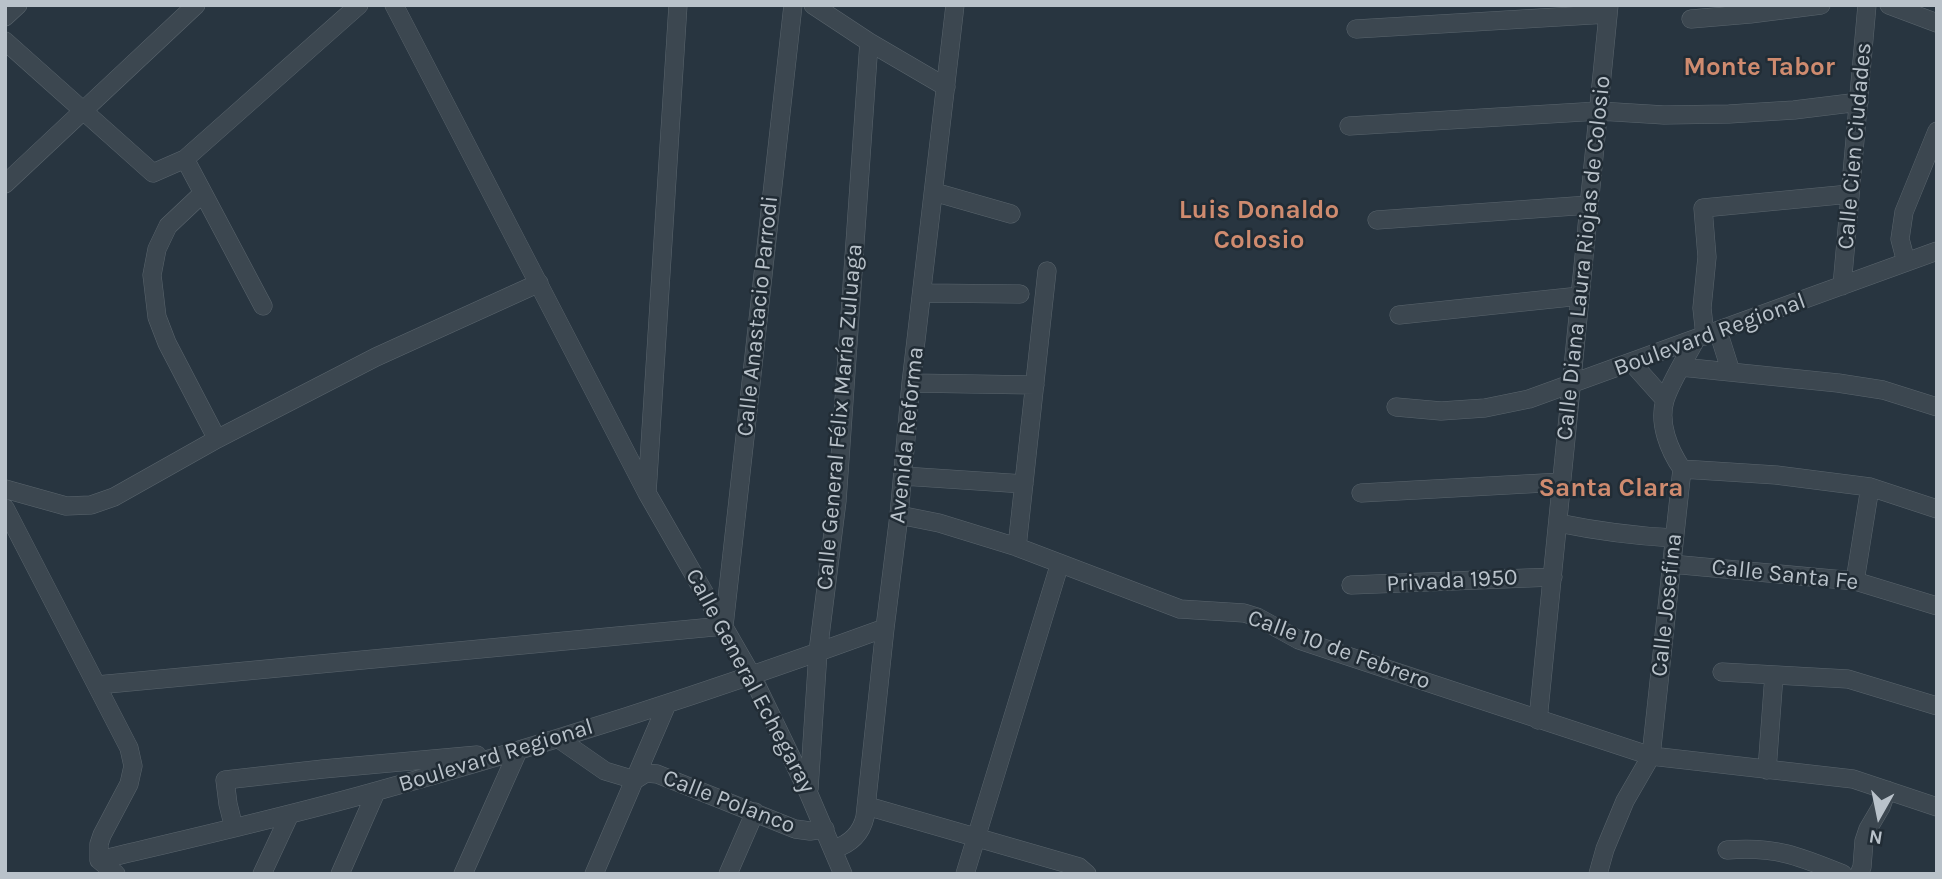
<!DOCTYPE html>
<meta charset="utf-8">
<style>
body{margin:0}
#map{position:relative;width:1942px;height:879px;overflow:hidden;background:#283540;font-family:Karla,sans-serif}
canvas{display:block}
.frame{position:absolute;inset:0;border:7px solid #b9c2ca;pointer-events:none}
.north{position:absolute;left:1844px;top:781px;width:70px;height:70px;-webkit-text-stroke:5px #212c35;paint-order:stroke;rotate:189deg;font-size:19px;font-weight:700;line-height:28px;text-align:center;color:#b9c2ca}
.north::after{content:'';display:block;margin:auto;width:24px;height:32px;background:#b9c2ca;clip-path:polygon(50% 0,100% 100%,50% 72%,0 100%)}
</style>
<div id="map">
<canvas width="1942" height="879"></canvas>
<div class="frame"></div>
<div class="north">N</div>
</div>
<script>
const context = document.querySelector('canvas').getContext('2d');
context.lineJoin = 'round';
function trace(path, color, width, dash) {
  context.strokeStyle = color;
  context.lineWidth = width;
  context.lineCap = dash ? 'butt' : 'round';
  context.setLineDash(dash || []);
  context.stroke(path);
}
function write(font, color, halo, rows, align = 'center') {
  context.font = font + ' Karla,sans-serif';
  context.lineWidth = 5;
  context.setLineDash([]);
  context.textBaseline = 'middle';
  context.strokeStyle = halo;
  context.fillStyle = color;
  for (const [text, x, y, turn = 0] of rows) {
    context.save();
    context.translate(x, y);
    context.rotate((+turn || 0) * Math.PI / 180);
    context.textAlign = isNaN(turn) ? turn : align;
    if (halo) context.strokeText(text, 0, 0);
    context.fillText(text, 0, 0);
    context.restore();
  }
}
const minor = new Path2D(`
 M 394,5 L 647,493 L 752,676 L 808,792 L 843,874
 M 813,5 L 869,42 L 946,87
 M 1889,5 L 1937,23
 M 5,17 L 18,5
 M 1691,19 L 1750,14 L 1821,5
 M 1356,29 L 1608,14
 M 5,41 L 153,173 L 185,159 L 359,5
 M 1349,126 L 1599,111 L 1664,115 L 1729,114 L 1794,110 L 1859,102
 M 185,159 L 263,306
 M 5,184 L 196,5
 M 934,192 L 1011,214
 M 203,193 L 168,226 L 157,249 L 152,275 L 157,317 L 167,343 L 217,439
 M 1377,220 L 1589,205
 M 1906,262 L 1900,239 L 1904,212 L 1937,131
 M 1842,286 L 1867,5
 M 922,293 L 1020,294
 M 1399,315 L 1580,296
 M 1718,331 L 1731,372
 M 1705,336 L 1702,308 L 1707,257 L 1703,208 L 1850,194
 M 1632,363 L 1665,400
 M 1681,367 L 1838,383 L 1883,390 L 1937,407
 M 911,383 L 1035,385
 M 1396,407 L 1441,411 L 1485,408 L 1529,399 L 1937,251
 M 1682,469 L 1776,475 L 1870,487 L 1937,509
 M 903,476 L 1024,484
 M 5,489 L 66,506 L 91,505 L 114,497 L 217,439 L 376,357 L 539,283
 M 647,493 L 678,5
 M 1361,493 L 1562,482
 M 5,508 L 129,748 L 133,766 L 129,784 L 102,835 L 99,844 L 99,860
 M 899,515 L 939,523 L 1017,547 L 1180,609 L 1244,613 L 1257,617 L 1299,640 L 1314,645 L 1651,756 L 1853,779 L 1937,807
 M 1558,523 C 1597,531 1634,536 1674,538
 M 1017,547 L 1047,271
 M 1671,564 L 1855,581 L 1937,606
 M 1855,581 L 1870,487
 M 1351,585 L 1553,577
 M 1722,672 L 1848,679 L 1937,706
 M 97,685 L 724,626 L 793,5
 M 1538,720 L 1609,5
 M 559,739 L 605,771 L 635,780 L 646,773 L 657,774 L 795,829 L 810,831 L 825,829
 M 1767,770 L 1774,675
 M 809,789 L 818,652 L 837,501 L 869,42
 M 867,806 L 1079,867 L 1087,874
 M 234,828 L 228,804 L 225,780 L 323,769 L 477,755
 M 834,849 C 850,844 861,834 865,817 L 885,628 L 899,515 L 911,383 L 955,5
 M 1727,850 C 1775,846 1799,856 1843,874
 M 99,860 C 192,838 285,817 377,791 C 549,744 718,689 885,628
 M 99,860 L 116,874
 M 262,874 L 290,814
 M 340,874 L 376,792
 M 463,874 L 518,751 L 512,752
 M 594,874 L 667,704
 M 728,874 L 755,812
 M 965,874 L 1060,563
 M 1598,874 L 1605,849 L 1625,801 L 1651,756 L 1682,469 C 1669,450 1658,423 1665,400 C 1670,383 1687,356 1696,339
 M 1859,874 L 1862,867 L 1864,841 L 1868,829 L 1881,807 L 1887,790`);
trace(minor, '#5a656d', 19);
trace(minor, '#3c4750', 18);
write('23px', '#b9c2ca', '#212c35', [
 ["Calle Cien Ciudades",1855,146,-85],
 ["Calle Diana Laura Riojas de Colosio",1584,258,-84],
 ["Calle Anastacio Parrodi",758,316,-84],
 ["Boulevard Regional",1710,335,-20],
 ["Calle General Félix María Zuluaga",840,417,-85],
 ["Avenida Reforma",907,435,-84],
 ["Calle Santa Fe",1785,575,6],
 ["Privada 1950",1452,581,-3],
 ["Calle Josefina",1667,605,-84],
 ["Calle 10 de Febrero",1339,650,20],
 ["Calle General Echegaray",750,681,62],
 ["Boulevard Regional",496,756,-17],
 ["Calle Polanco",729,802,21]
]);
write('bold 26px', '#cf8b6f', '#212c35', [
 ["Monte Tabor",1759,68],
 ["Luis Donaldo",1259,211],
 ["Colosio",1259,241],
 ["Santa Clara",1611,489]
]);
</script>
